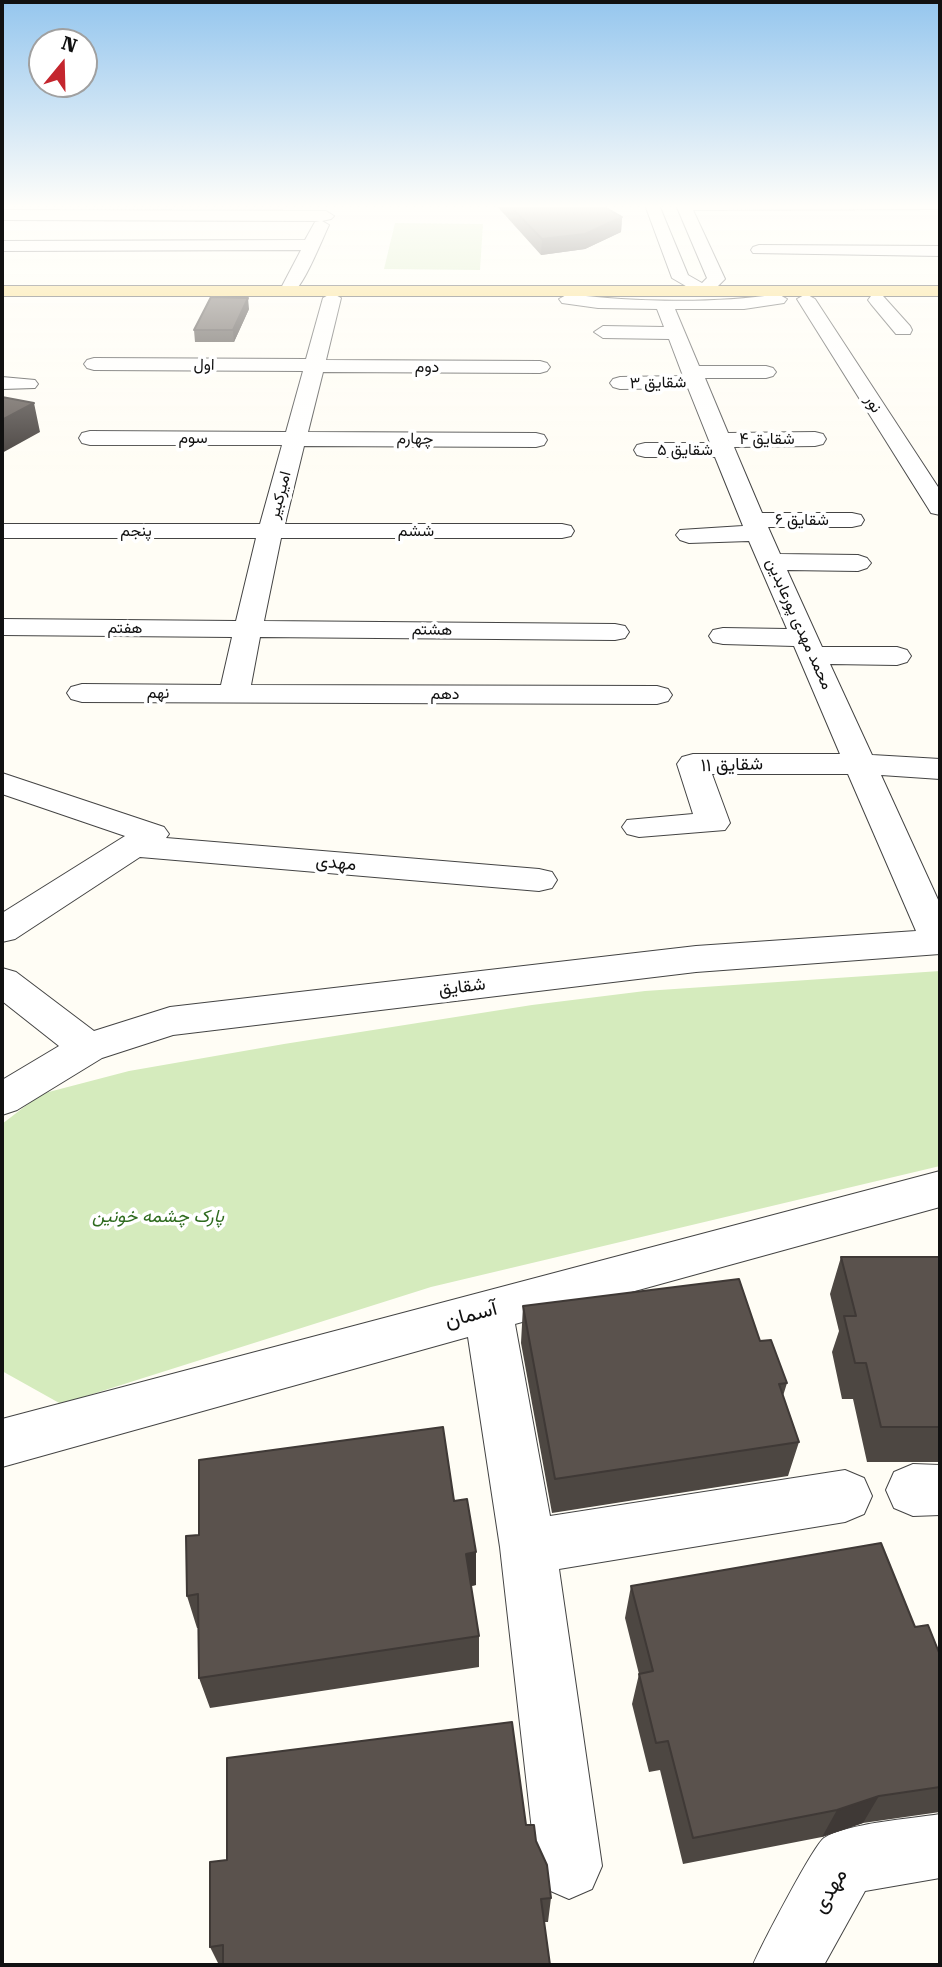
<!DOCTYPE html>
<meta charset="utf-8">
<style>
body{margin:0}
#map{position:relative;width:942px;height:1967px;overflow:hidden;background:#fffdf5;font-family:"Roboto Serif",serif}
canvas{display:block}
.frame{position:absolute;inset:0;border:4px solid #111;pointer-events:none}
.north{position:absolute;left:28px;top:28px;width:70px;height:70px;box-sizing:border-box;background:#fff;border:2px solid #a0a0a0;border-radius:50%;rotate:19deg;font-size:19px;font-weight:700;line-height:28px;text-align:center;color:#111}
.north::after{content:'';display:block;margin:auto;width:24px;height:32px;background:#c4262e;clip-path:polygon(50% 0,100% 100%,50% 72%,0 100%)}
</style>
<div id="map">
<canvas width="942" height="1967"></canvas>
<div class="frame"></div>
<div class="north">N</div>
</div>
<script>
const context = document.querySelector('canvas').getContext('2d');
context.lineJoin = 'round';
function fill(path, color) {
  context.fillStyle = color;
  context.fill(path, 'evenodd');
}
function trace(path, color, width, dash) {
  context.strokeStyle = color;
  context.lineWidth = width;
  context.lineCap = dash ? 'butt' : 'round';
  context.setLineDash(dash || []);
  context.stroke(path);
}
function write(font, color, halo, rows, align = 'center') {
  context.font = font + ' "Roboto Serif",Vazirmatn,serif';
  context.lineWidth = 7;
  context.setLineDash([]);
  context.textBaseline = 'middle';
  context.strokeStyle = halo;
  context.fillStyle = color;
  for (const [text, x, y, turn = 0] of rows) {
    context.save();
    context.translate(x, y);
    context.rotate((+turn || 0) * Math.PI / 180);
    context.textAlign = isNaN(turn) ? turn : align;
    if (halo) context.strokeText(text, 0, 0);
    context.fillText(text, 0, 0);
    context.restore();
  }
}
fill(new Path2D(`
 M 395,223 L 483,224 L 480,270 L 384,269 Z
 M 940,971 L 940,1166 L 431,1287 L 61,1404 L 2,1371 L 2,1124 L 41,1094 L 129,1071 L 284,1044 L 532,1005 L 645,991 Z`), '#d5ebbd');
const minor = new Path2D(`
 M 645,205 L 659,205 L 688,275 L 702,283 L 707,278 L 676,205 L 940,205 L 940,209 L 693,210 L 725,279 L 709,295 L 703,296 L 672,278 Z
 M 2,210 L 326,211 L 334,216 L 331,219 L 322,221 L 329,225 C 322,239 302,292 289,295 L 280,290 L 301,250 L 2,251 L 2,241 L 305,240 L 315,222 L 320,221 L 2,220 Z
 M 759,245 L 940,246 L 940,256 L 753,253 L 751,250 L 753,247 Z
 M 332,293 L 341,298 L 326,360 L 540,361 L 547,363 L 550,367 L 547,371 L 540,373 L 323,372 L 308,432 L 536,433 L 544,435 L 547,440 L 544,445 L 536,447 L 304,446 L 285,524 L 562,524 L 571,526 L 574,531 L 571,536 L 562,538 L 281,538 L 264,621 L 615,624 L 625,626 L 629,632 L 625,638 L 615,640 L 260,637 L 251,685 L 657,686 L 668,689 L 672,695 L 668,701 L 657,704 L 82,702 L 71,699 L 67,693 L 71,687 L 82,684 L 221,685 L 232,637 L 2,635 L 2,619 L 236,621 L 256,538 L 2,538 L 2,524 L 260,524 L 282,445 L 90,445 L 82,443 L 79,438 L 82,433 L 90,431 L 286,432 L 303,371 L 94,370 L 87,368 L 84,364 L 87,360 L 94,358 L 306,359 L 323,298 Z
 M 568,294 C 630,302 717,304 778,294 L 787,299 L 784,303 L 744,309 L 675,309 L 699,366 L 766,366 L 773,368 L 776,372 L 773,376 L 766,378 L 705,378 L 728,433 L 815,432 L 823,434 L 826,439 L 823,444 L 815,446 L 734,447 L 762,513 L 852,513 L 861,515 L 864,520 L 861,525 L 852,527 L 768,527 L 780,554 L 858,555 L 867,558 L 871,563 L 867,568 L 858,571 L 787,570 L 822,647 L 897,647 L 907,650 L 911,656 L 907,662 L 897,665 L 830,664 L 872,755 L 940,759 L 940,779 L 881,775 L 940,904 L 940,954 L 696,972 L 173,1035 L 102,1058 L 17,1110 L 2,1115 L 2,1080 L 59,1046 L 2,1001 L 2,968 L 16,972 L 94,1031 L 170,1007 L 696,946 L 916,931 L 848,774 L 712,774 L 730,823 L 725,830 L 639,837 L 627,834 L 622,827 L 627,820 L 693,814 L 677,764 L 682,757 L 693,754 L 840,754 L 794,646 L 723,644 L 713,642 L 709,636 L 713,630 L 723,628 L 787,629 L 749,541 L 689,543 L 680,540 L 676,535 L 680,530 L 743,526 L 715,457 L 645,457 L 637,455 L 634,450 L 637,445 L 645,443 L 710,443 L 688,388 L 620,389 L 613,387 L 610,383 L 613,379 L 620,377 L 683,376 L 669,339 L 603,338 L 594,332 L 603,326 L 664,327 L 657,309 L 598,308 L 562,303 L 559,299 Z
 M 806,294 L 815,299 L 940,490 L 940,515 L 931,513 L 928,508 L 797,299 Z
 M 877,295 L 883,296 L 910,326 L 912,330 L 910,334 L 896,334 L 871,304 L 868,300 L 871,296 Z
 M 2,377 L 35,380 L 38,384 L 35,388 L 2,389 Z
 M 2,773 L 164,827 L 169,834 L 166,838 L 539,869 L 552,872 L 557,880 L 552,888 L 539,891 L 140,857 L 15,939 L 2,942 L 2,913 L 125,836 L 2,794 Z
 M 940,1171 L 940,1207 L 515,1324 L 550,1516 L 845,1470 L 864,1478 L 872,1496 L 864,1514 L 845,1522 L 559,1569 L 602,1866 L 592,1889 L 569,1899 L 546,1889 L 536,1866 L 500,1547 L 468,1337 L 2,1467 L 2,1419 Z
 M 913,1464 L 940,1465 L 940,1515 L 913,1516 L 894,1508 L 886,1490 L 894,1472 Z
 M 940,1814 L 940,1878 L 865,1891 L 824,1965 L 753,1965 C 760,1948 813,1846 824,1838 C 847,1823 911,1819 940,1814 Z`);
const major = new Path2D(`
 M 2,286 L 940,286 L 940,296 L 2,296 Z`);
trace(minor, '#444', 2);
trace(major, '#222', 2);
fill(minor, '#fff');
fill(major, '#f9d66b');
fill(new Path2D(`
 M 496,205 L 601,205 L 622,217 L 621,232 L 585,249 L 541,255 Z
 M 249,309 L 234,342 L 195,342 L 194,330 Z
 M 841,1257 L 940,1257 L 940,1462 L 867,1462 L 853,1399 L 842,1399 L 832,1352 L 839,1331 L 830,1294 Z
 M 523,1306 L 760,1341 L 787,1383 L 783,1396 L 799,1442 L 788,1476 L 552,1513 L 521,1343 Z
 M 476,1552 L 476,1585 L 471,1586 L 479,1636 L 479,1667 L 210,1708 L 199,1678 L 199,1628 L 197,1628 L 187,1596 Z
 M 631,1586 L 915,1627 L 940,1655 L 940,1812 L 863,1823 L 822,1837 L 683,1864 L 660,1770 L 649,1772 L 632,1704 L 639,1674 L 625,1618 Z
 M 526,1825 L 536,1841 L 551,1898 L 548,1922 L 544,1922 L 550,1965 L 219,1965 L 210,1947 L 227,1860 Z`), '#4d4742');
fill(new Path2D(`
 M 622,217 L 621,232 L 585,249 L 541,255 L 542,239 Z
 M 248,298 L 249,309 L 234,342 L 233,330 Z
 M 34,403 L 40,432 L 2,453 L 2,420 Z
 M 476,1552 L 476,1585 L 466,1587 L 466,1554 Z
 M 879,1796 L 863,1823 L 822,1837 L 837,1810 Z`), '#3f3936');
const building = new Path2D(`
 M 509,205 L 601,205 L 622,217 L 585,234 L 542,239 Z
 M 211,297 L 248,298 L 233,330 L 194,330 Z
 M 2,397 L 34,403 L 2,420 Z
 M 841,1257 L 940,1257 L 940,1427 L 881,1427 L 866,1363 L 855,1363 L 844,1316 L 856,1316 Z
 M 739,1279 L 760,1341 L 771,1340 L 787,1383 L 779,1384 L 799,1442 L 555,1479 L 523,1306 Z
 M 443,1427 L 454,1501 L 467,1499 L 476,1552 L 466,1554 L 479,1636 L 199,1678 L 198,1594 L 187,1596 L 186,1536 L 199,1535 L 199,1460 Z
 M 881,1543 L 915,1627 L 928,1625 L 940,1655 L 940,1787 L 879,1796 L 837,1810 L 693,1838 L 668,1741 L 656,1743 L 639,1674 L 653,1671 L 631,1586 Z
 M 512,1722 L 526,1825 L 534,1825 L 536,1841 L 547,1865 L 551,1898 L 541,1899 L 550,1965 L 223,1965 L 223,1945 L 210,1947 L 210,1862 L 227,1860 L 227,1758 Z`);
fill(building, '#5a524d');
trace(building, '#3f3936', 2);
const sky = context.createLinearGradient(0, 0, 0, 480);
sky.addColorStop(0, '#95c6ee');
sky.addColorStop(0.43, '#fffefa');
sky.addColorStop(1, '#fffefa00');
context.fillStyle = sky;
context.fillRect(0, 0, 942, 480);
write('16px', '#111', '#fff', [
 ["اول",204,365,1],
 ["دوم",427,367],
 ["شقایق ۳",658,383,-1],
 ["نور",873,404,57],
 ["سوم",193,438],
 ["چهارم",415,439,1],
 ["شقایق ۴",767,439],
 ["شقایق ۵",685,450],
 ["امیرکبیر",280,495,-75],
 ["شقایق ۶",802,520],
 ["پنجم",136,531],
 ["ششم",416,531],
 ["محمد مهدی پورعابدین",799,624,66],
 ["هفتم",125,628],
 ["هشتم",432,630,1],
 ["نهم",158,693],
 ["دهم",445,694]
]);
write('18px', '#111', '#fff', [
 ["شقایق ۱۱",732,765,-2],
 ["مهدی",336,863,5],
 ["شقایق",462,987,-7]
]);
write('italic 18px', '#2f6b1f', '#fff', [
 ["پارک چشمه خونین",158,1217]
]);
write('21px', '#111', '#fff', [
 ["آسمان",471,1315,-15],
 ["مهدی",830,1891,-59]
]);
</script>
